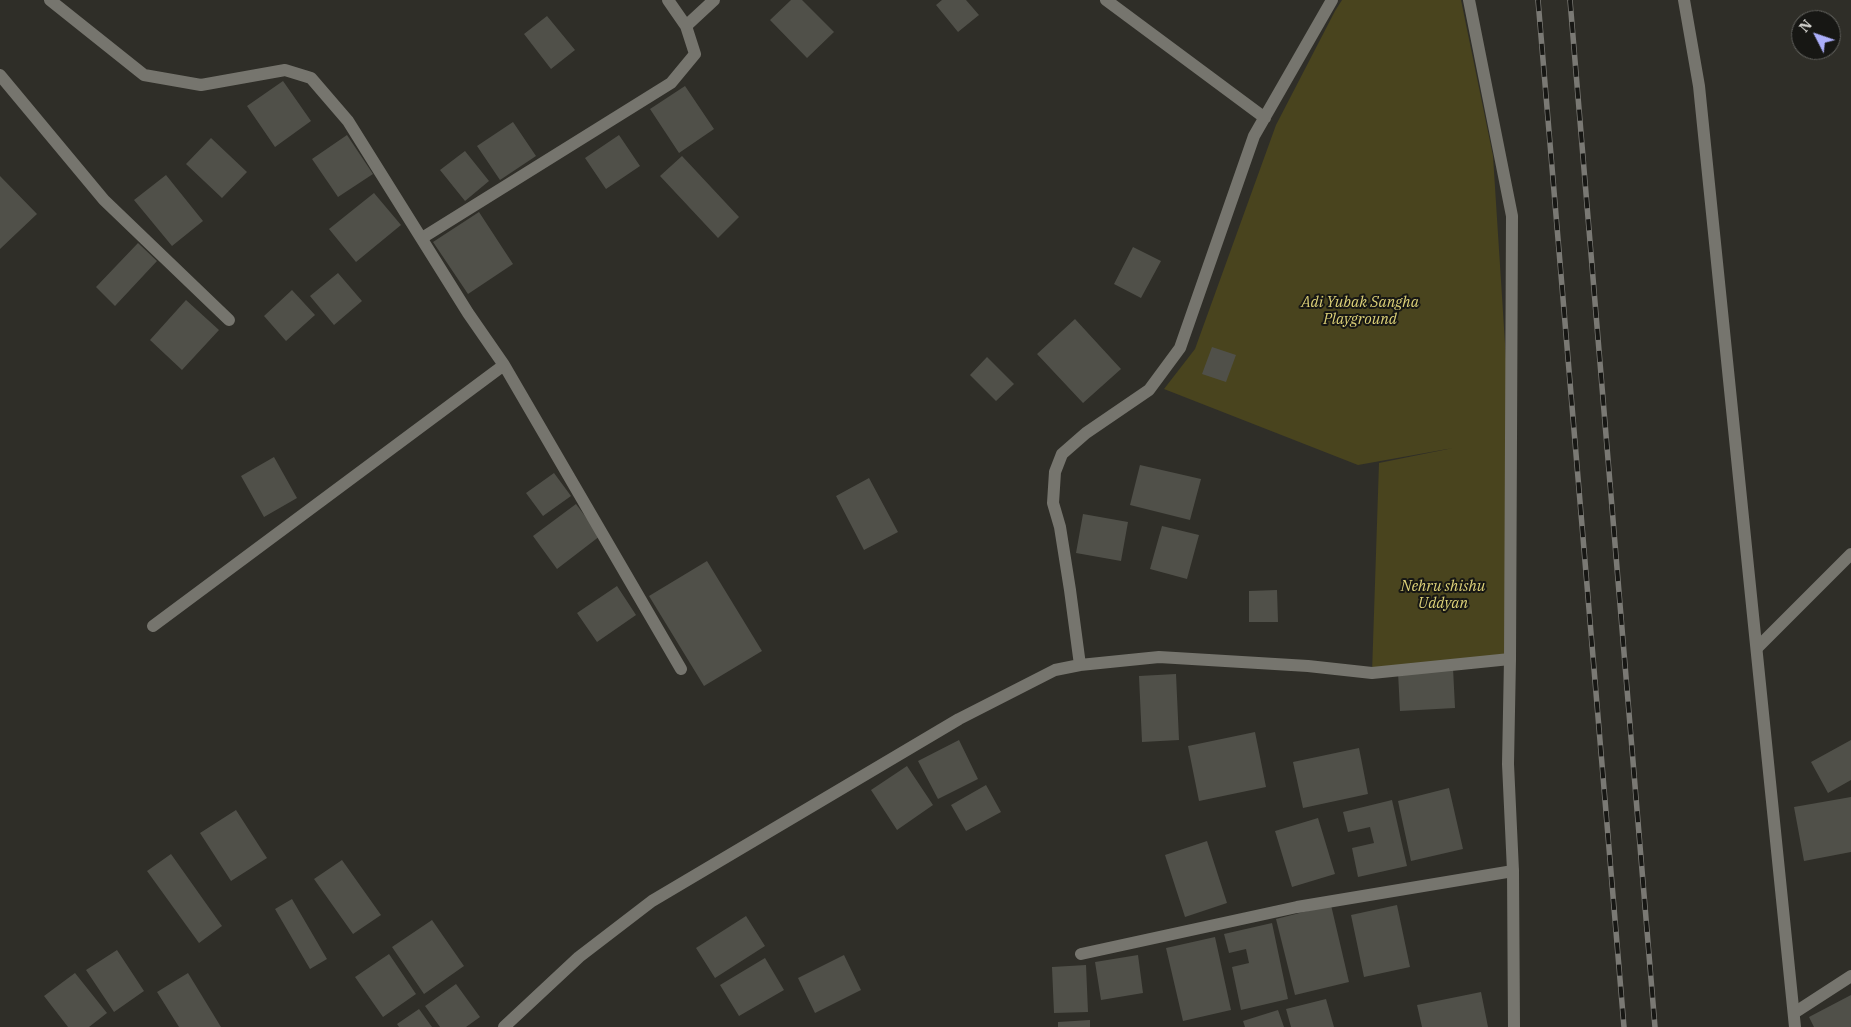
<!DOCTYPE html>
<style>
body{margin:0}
#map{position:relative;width:1851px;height:1027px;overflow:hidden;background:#2f2e28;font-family:"IBM Plex Serif",serif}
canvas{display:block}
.north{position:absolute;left:1791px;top:10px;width:50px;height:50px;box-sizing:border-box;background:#171714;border:1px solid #63635f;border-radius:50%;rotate:311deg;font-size:14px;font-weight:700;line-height:20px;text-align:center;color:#d5d4d0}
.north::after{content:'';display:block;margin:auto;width:18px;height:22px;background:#acaffb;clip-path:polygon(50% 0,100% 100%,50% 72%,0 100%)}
</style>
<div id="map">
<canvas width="1851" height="1027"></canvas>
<div class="north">N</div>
</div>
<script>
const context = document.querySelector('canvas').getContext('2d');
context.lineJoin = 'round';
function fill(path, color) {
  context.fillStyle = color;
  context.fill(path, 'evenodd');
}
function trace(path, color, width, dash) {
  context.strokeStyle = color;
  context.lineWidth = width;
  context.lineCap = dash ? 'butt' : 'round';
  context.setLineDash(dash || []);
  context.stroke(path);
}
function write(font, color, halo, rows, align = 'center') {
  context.font = font + ' "IBM Plex Serif",serif';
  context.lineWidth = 4;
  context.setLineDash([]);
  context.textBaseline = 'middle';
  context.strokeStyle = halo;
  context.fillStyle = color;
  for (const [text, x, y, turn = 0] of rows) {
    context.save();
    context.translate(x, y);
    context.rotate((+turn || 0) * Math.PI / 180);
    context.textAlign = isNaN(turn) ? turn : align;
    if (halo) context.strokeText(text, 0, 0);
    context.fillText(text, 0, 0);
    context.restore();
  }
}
fill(new Path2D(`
 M 1342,0 L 1461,0 L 1493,156 L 1511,437 L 1510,659 L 1372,673 L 1379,463 L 1453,448 L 1358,465 L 1164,389 L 1195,349 L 1276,125 L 1335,11 Z`), '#49441e');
fill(new Path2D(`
 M 791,0 L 802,0 L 834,32 L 807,58 L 770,20 Z
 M 942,0 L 966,0 L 979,15 L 958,32 L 936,5 Z
 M 547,16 L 575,50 L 551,69 L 524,34 Z
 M 283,81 L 311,121 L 275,147 L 247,106 Z
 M 685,86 L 714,129 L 679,153 L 650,109 Z
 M 513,122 L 536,156 L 500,180 L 477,146 Z
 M 347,135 L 373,174 L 338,197 L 312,159 Z
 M 619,135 L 640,166 L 606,189 L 585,158 Z
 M 211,138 L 247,172 L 222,198 L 186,164 Z
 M 465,151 L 489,181 L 465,201 L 440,170 Z
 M 682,156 L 739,217 L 718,238 L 660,176 Z
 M 166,175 L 203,221 L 172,246 L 134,200 Z
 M 0,176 L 37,214 L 0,249 Z
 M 374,193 L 401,225 L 356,262 L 329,229 Z
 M 479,212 L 513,264 L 468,294 L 433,242 Z
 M 138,243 L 157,261 L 115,306 L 96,287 Z
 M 1133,247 L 1161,261 L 1141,298 L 1114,284 Z
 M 338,273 L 362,301 L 334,325 L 310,296 Z
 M 292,290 L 315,315 L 286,341 L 264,316 Z
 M 186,300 L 219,330 L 182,370 L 150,340 Z
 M 1075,319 L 1121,369 L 1083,403 L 1037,354 Z
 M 1212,347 L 1236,355 L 1226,382 L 1202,374 Z
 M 987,357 L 1014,384 L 996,401 L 970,375 Z
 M 274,457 L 297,498 L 264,517 L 241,476 Z
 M 1140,465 L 1201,479 L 1190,520 L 1130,505 Z
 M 554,473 L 571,496 L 543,516 L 526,493 Z
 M 869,478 L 898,532 L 864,550 L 836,496 Z
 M 576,504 L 600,536 L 557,569 L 533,536 Z
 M 1083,514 L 1128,522 L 1121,561 L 1076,553 Z
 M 1162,526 L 1199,535 L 1187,579 L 1150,569 Z
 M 707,561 L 762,651 L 704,686 L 649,596 Z
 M 617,586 L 636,615 L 597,642 L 577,613 Z
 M 1277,590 L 1278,622 L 1249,622 L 1249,591 Z
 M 1453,668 L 1455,708 L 1400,711 L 1398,672 Z
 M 1176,674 L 1179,740 L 1142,742 L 1139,676 Z
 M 1255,732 L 1266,787 L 1199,801 L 1188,746 Z
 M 959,740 L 978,779 L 938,799 L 918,761 Z
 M 1851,740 L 1851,780 L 1828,793 L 1811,762 Z
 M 1359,748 L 1368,794 L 1303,808 L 1293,762 Z
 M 907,766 L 933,805 L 897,830 L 871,790 Z
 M 986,785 L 1001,812 L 966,831 L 951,805 Z
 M 1449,788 L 1463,849 L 1411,861 L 1398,801 Z
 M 1851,797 L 1851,852 L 1804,861 L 1794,807 Z
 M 1392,800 L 1407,866 L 1358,877 L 1352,848 L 1374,843 L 1370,827 L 1348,832 L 1343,812 Z
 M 236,810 L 267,858 L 231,881 L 200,833 Z
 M 1318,818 L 1335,874 L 1292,887 L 1275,831 Z
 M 1207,841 L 1227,903 L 1185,917 L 1165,855 Z
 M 171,854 L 222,926 L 199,943 L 147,871 Z
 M 342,860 L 381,915 L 353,934 L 314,879 Z
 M 292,899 L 327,959 L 310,969 L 275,909 Z
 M 1331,905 L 1349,982 L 1295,995 L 1276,919 Z
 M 1397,905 L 1410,967 L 1364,977 L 1351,915 Z
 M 746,916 L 765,946 L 715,978 L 696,948 Z
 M 432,920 L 464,966 L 424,994 L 392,947 Z
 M 1272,923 L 1288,999 L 1241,1010 L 1232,967 L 1249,963 L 1246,949 L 1229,953 L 1224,934 Z
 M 1215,937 L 1231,1010 L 1183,1021 L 1166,948 Z
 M 117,950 L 144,991 L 114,1012 L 86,970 Z
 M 389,954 L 416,994 L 383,1017 L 355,977 Z
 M 844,955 L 861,990 L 815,1013 L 798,978 Z
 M 1138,955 L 1143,993 L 1101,1000 L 1095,962 Z
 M 765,958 L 784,990 L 739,1016 L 720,985 Z
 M 1086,965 L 1088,1012 L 1054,1013 L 1052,967 Z
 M 75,973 L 107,1013 L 89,1027 L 68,1027 L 44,996 Z
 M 188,973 L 221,1027 L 179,1027 L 157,992 Z
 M 456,984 L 480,1017 L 466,1027 L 440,1027 L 425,1006 Z
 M 1481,992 L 1488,1027 L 1422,1027 L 1417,1005 Z
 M 1851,995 L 1851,1027 L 1814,1027 L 1809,1017 Z
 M 1326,999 L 1334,1027 L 1291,1027 L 1286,1009 Z
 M 419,1009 L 432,1027 L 399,1027 L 397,1024 Z
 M 1278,1010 L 1284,1027 L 1245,1027 L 1243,1021 Z
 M 1090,1020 L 1090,1027 L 1058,1027 L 1058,1022 Z`), '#505049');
trace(new Path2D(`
 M 50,0 L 144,75 L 201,85 L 285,70 L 311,78 L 348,121 L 468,313 L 504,365 L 681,669
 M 668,0 L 686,26 L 714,0
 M 1106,0 L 1265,118
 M 0,75 L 104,200 L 229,320
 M 422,238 L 671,83 L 695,54 L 686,26
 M 153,626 L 504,365
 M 1757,648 L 1851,554
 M 1080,665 L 1070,590 L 1060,527 L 1053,503 L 1055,472 L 1062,454 L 1086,433 L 1149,390 L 1180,348 L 1254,136 L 1332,0
 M 1081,954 L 1297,907 L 1513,871
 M 1794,1013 L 1851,976
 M 504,1027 L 579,957 L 652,901 L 959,719 L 1055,670 L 1080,665 L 1159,657 L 1308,666 L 1372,673 L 1510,659`), '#76756e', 12);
trace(new Path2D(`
 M 1469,0 L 1512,216 L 1510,659 L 1508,764 L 1513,871 L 1514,1027
 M 1684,0 L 1699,86 L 1795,1027`), '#76756e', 12);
const rail = new Path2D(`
 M 1538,0 L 1624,1027
 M 1570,0 L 1655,1027`);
trace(rail, '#7a7974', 5.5);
trace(rail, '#171714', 4, [11]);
write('italic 15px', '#ddd178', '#171714', [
 ["Adi Yubak Sangha",1360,303],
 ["Playground",1360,320],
 ["Nehru shishu",1443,587],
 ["Uddyan",1443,604]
]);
</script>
